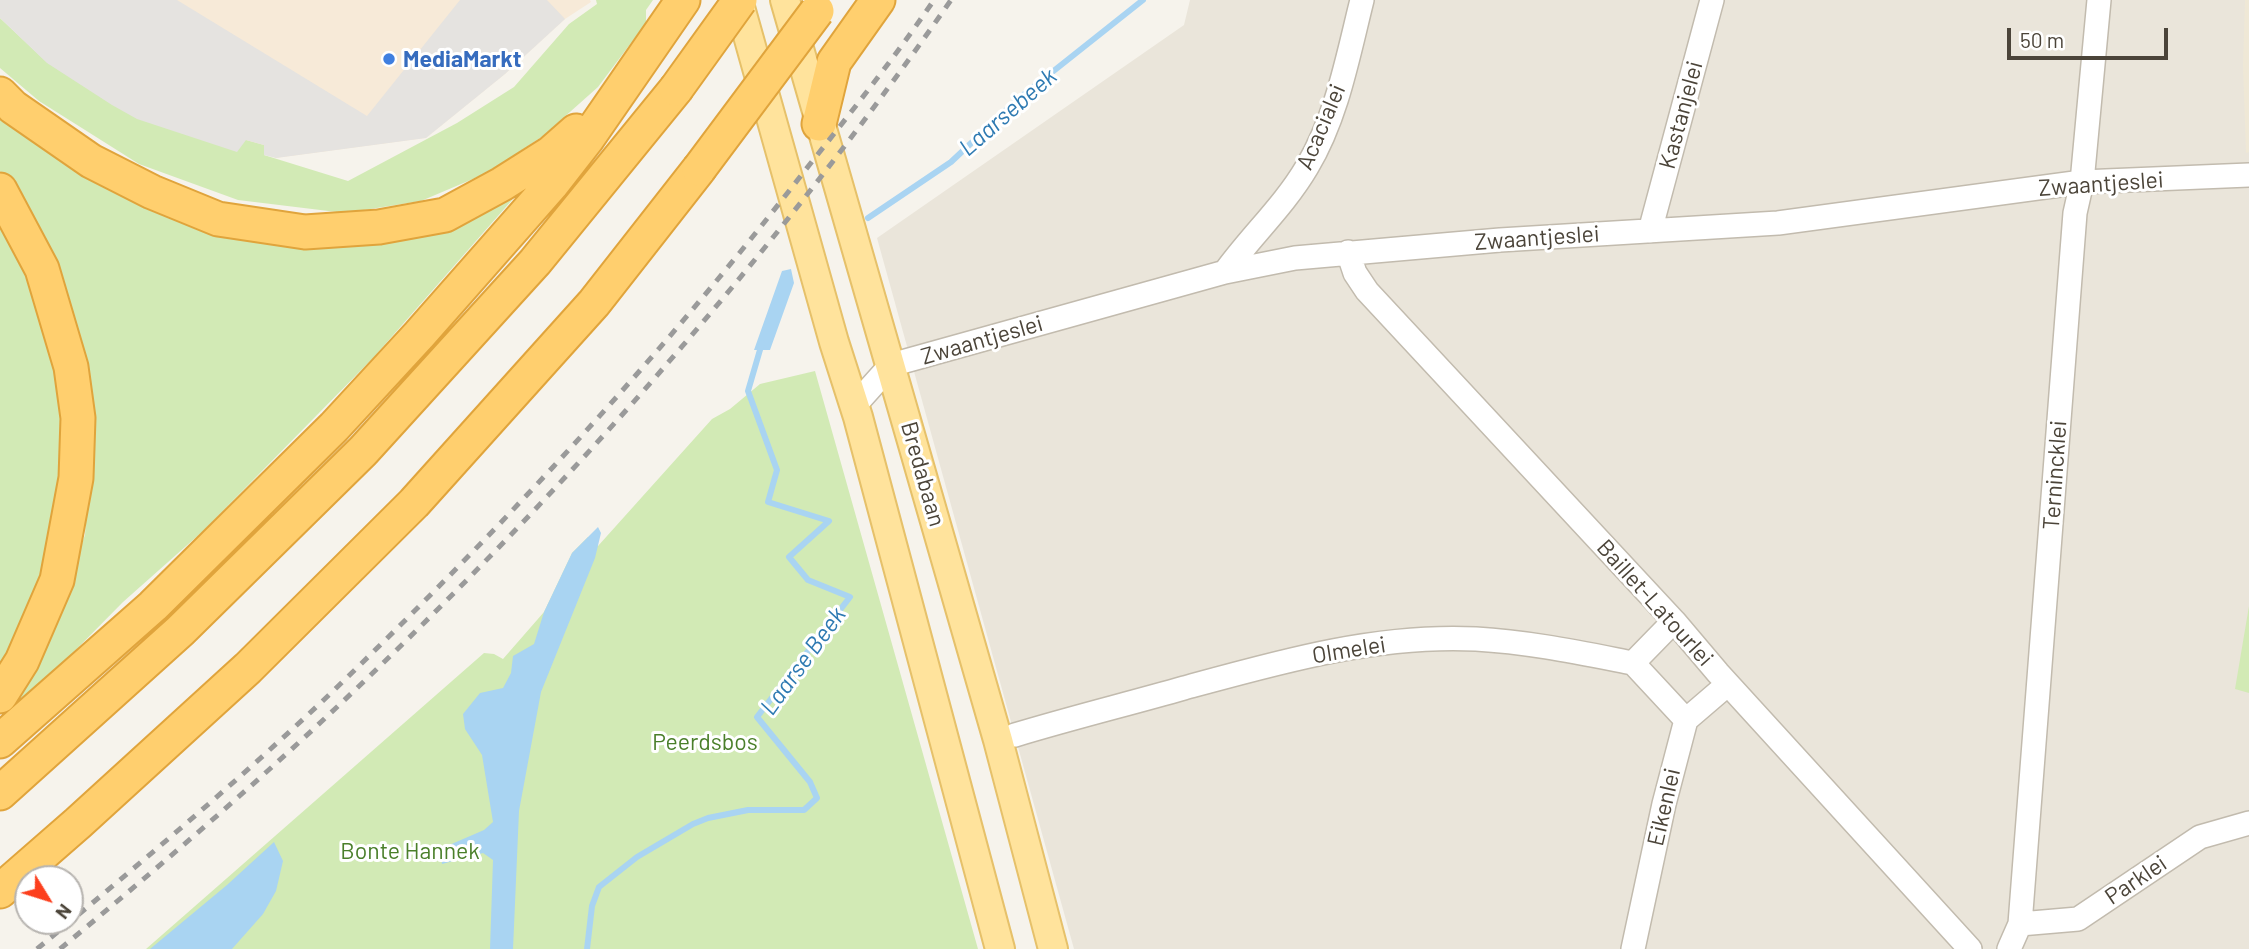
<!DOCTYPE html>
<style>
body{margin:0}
#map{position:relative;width:2249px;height:949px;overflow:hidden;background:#f6f3ec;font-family:Barlow,sans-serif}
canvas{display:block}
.north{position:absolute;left:14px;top:865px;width:70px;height:70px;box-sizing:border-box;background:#fff;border:2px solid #b7b4b0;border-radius:50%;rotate:128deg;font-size:19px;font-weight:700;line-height:28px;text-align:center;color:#4b4439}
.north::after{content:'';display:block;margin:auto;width:24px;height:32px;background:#fc3f1d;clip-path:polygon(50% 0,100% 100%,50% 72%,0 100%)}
.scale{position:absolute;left:2007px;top:28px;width:161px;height:32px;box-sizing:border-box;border:4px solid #4b4439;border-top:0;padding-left:9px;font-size:21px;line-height:24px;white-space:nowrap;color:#4b4439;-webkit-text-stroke:5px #fff;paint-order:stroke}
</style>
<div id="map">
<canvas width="2249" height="949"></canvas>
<div class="north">N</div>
<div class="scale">50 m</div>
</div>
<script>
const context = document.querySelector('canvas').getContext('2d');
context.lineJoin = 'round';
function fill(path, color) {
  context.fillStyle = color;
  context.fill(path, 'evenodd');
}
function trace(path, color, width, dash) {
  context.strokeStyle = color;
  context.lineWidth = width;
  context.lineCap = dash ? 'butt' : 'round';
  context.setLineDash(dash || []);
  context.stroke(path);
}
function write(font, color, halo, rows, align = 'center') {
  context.font = font + ' Barlow,sans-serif';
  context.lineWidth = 6;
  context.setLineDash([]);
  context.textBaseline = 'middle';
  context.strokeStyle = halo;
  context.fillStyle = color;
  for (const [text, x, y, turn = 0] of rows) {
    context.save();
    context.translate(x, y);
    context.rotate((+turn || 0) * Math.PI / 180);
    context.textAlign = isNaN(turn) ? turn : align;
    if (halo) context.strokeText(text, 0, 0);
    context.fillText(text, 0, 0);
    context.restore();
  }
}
fill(new Path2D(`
 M 1190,0 L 2249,0 L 2249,949 L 1074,949 L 877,238 L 1184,25 Z`), '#eae5da');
fill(new Path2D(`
 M 0,0 L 590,0 L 591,2 L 565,19 L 505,74 L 426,138 L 276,158 L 0,18 Z`), '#f7ead8');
fill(new Path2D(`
 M 2245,0 L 2249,0 L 2249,152 L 2246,153 L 2243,66 Z`), '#efe8d6');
fill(new Path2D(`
 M 596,0 L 653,0 L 646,10 L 646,23 L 598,87 L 543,136 L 487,173 L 421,201 L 345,213 L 238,200 L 139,164 L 39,101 L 0,68 L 0,18 L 48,63 L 246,140 L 264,145 L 264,155 L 348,181 L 457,123 L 514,87 L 569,24 L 597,4 Z
 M 0,106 L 225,227 L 510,198 L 512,200 L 373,358 L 203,531 L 123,602 L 51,675 L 12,711 L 7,707 L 50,630 L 85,535 L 90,452 L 46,251 L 0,171 Z
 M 0,225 C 24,266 45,322 55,368 C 73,461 50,586 0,665 Z
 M 815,371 L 978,949 L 146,949 L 484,653 L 494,654 L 503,659 L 544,612 L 572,553 L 588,537 L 598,546 L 712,419 L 730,409 L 760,384 Z
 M 2249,606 L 2249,693 L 2235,689 Z`), '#d2eab5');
fill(new Path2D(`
 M 0,0 L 177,0 L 367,116 L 460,0 L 547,0 L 565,19 L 505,74 L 426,138 L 276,158 L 264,155 L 264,145 L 246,140 L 237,152 L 137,119 L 112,105 L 47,63 L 0,18 Z`), '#e5e3e0');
fill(new Path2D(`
 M 791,269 L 794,283 L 770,350 L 754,350 L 782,271 Z
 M 598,527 L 601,533 L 595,558 L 541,692 L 519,811 L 513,949 L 490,949 L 493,860 L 483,853 L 442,864 L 440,849 L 484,830 L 493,822 L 482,755 L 465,729 L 463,714 L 480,693 L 503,688 L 511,673 L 513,656 L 534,644 L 544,612 L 572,553 Z
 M 274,842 L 283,861 L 276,891 L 263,914 L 232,949 L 150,949 L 227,885 Z`), '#a9d4f2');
trace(new Path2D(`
 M 868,218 L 951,162 L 1017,100 L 1143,0
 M 587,949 L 592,906 L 599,887 L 637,857 L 693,824 L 708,818 L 748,810 L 804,810 L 817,798 L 810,782 L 757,717 L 850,597 L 808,580 L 789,557 L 829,521 L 768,502 L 777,470 L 748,391 L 762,343`), '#a9d4f2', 6);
const minor = new Path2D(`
 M 1650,231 L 1712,0
 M 1348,252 L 1355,273 L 1367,291 L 1674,621 L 1718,673 L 1970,949
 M 1225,272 C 1251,236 1284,206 1307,167 C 1337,117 1348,56 1362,0
 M 855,405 L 891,365 L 1225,272 L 1295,258 L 1500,240 L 1778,223 L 2082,182 L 2249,175
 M 1633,663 L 1686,720
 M 1633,663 L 1674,621
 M 1015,735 C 1071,718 1128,704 1184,688 C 1279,662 1376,634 1476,639 C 1529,642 1581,653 1633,663
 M 2020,924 L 2078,919 L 2200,837 L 2249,823
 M 1633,949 L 1664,804 L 1686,720 L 1728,684
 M 2009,949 L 2020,924 L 2075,213 L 2082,182 L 2099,0`);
const major = new Path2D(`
 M 738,0 L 834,342 L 858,417 L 1000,949
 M 785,0 L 998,740 L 1053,949`);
const highway = new Path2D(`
 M 0,94 L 13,107 L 91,161 L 152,192 L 218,219 L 305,232 L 379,227 L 445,215 L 502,184 L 551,153 L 576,131
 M 819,124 L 834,62 L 878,0
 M 0,190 L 42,269 L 71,367 L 78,418 L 76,478 L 57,580 L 22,661 L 0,696
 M 0,741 L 153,606 L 334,427 L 419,335 L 552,184 L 587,139 L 683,0
 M 0,793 L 180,631 L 363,451 L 535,262 L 676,89
 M 0,891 L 78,823 L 248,668 L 414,503 L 594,303 L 699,169`);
trace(minor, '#c2bbae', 26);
trace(major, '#e6c16a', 32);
trace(highway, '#e0a43c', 37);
trace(minor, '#fff', 23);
trace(major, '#ffe39c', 28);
trace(highway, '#ffcf6e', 33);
trace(new Path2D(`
 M 37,949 C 136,867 236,783 330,694 C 499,531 659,359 803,173 C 848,116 893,60 934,0
 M 60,949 C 154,871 248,791 337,707 C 562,495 774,255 951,0`), '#9a9a9a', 5, [9, 9]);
const highwayBridge = new Path2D(`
 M 676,89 L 740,0
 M 699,169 L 817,11`);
trace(highwayBridge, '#e0a43c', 37, []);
trace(highwayBridge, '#ffcf6e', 33);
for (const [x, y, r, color] of [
 [389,59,7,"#3f7fe0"]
]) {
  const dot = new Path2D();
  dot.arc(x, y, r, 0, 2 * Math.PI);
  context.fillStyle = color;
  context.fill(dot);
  trace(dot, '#fff', 2.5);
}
write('bold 23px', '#366cbe', '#fff', [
 ["MediaMarkt",403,59]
], 'left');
write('23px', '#4b4439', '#fff', [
 ["Kastanjelei",1681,115,-75],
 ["Acacialei",1321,127,-67],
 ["Zwaantjeslei",2101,184,-4],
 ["Zwaantjeslei",1537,238,-4],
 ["Zwaantjeslei",982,340,-16],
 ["Bredabaan",923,474,74],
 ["Ternincklei",2055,475,-86],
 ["Baillet-Latourlei",1655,603,48],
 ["Olmelei",1349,650,-9],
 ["Eikenlei",1664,807,-77],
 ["Parklei",2136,880,-34]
]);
write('23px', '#4a7f2a', '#fff', [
 ["Peerdsbos",705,742],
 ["Bonte Hannek",410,851]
]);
write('italic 24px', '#2e7ab2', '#fff', [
 ["Laarsebeek",1008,112,-41],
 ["Laarse Beek",803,661,-54]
]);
</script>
